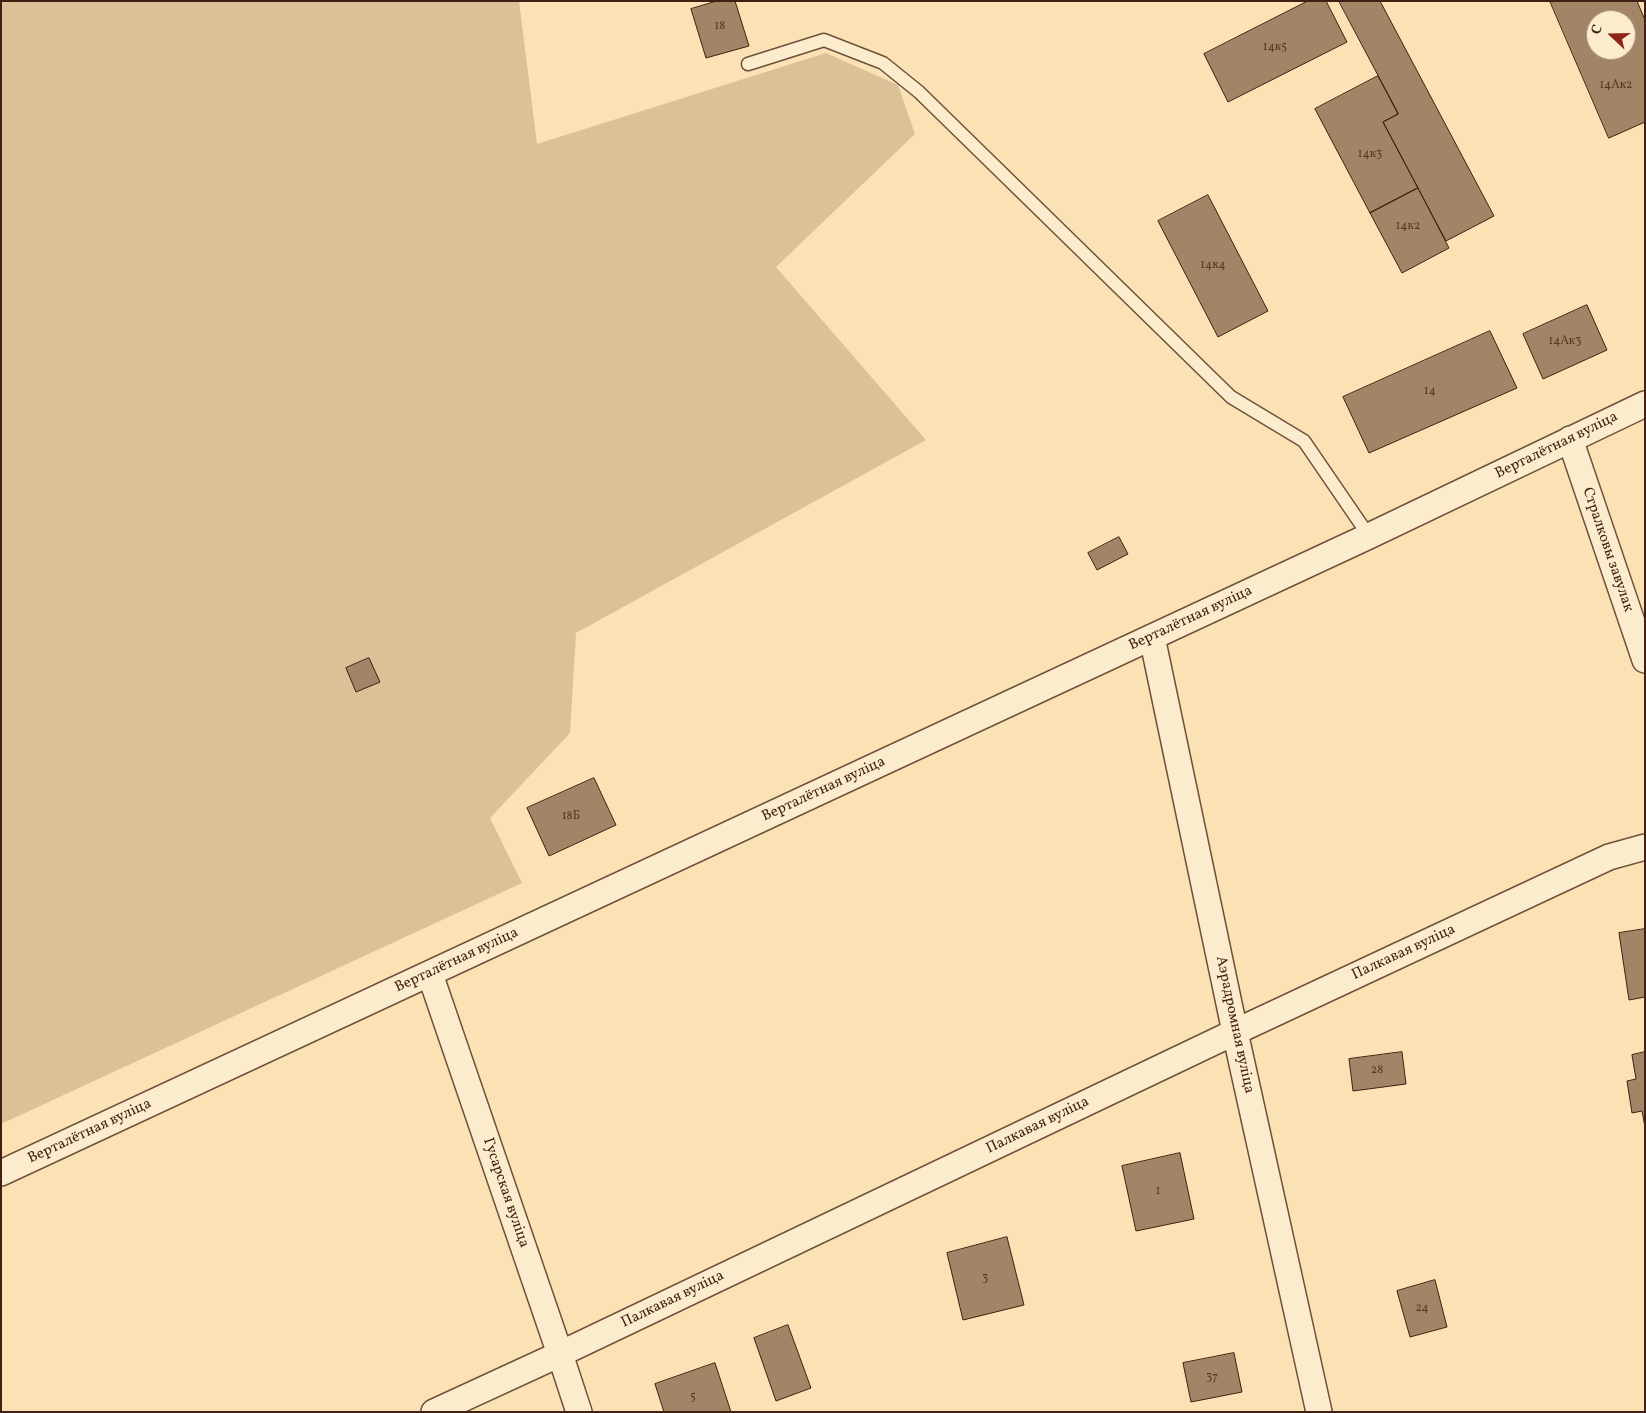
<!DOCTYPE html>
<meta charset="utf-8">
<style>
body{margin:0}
#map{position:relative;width:1646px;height:1413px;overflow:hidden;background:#fbe2b4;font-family:Vollkorn,serif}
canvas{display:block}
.frame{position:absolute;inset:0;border:2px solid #411f12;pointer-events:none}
.north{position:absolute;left:1586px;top:10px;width:50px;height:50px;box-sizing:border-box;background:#fcecce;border:1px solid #b19a83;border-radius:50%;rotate:291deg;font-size:14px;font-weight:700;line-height:20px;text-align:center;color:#411f12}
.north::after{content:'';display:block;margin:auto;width:18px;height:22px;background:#8f2418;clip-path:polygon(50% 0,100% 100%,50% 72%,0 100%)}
</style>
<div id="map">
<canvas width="1646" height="1413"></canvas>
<div class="frame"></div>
<div class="north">С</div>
</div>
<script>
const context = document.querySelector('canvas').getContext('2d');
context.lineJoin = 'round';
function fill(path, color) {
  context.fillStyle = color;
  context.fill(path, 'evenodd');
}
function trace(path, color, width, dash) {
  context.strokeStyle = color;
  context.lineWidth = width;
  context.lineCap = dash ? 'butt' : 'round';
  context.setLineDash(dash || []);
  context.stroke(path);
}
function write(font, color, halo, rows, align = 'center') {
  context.font = font + ' Vollkorn,serif';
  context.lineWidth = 4;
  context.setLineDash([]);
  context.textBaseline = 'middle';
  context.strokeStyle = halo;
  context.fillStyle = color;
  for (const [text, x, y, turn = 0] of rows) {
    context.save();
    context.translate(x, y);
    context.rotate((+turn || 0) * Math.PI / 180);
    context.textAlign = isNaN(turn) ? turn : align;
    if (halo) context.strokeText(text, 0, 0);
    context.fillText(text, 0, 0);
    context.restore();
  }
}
fill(new Path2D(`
 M 1,1 L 519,1 L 537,144 L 826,53 L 898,85 L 915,134 L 776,267 L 926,440 L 576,633 L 570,733 L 490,818 L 522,883 L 1,1124 Z`), '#dbc198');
const building = new Path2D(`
 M 717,1 L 735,1 L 749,46 L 706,58 L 691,9 Z
 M 1308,1 L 1326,1 L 1347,42 L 1228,102 L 1204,54 Z
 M 1339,1 L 1380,1 L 1494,216 L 1446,241 L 1383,122 L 1398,114 Z
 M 1550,1 L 1637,1 L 1645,20 L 1645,122 L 1609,138 ZM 1596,20 L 1626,20 L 1626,50 L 1596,50 Z
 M 1378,76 L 1398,114 L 1383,122 L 1418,188 L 1370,213 L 1315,109 Z
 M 1418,188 L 1449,248 L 1402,273 L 1370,213 Z
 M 1208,195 L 1268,311 L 1218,337 L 1158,221 Z
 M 1587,305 L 1607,350 L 1543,379 L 1523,334 Z
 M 1490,331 L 1517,388 L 1369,453 L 1343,397 Z
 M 1119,537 L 1128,554 L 1097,570 L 1088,553 Z
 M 369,658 L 380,682 L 356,692 L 346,668 Z
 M 594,778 L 616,825 L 549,856 L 527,808 Z
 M 1645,929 L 1645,997 L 1629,1000 L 1619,933 Z
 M 1402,1052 L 1406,1084 L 1353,1091 L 1349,1059 Z
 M 1645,1052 L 1645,1127 L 1642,1111 L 1632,1113 L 1627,1081 L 1636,1079 L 1632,1055 Z
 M 1180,1153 L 1194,1219 L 1136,1231 L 1122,1166 Z
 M 1007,1237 L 1024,1305 L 963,1320 L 947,1253 Z
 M 1435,1280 L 1447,1327 L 1410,1337 L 1397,1291 Z
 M 788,1325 L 811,1388 L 776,1401 L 754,1338 Z
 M 1234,1353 L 1242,1392 L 1191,1402 L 1183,1363 Z
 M 715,1363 L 731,1412 L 664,1412 L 655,1384 Z`);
fill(building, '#a28466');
trace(building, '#411f12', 1);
const lane = new Path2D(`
 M 748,64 L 824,40 L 883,63 L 919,92 L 1231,397 L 1304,441 L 1369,536`);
const street = new Path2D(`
 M 1570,439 L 1645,660
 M 1152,637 L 1235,1032 L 1319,1412
 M 430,974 L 560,1354 L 579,1412
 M 1,1173 L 1369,536 L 1645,404
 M 434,1412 L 560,1354 L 1235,1032 L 1609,857 L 1645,847`);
trace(lane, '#70503a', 15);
trace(street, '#70503a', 28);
trace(lane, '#fcecce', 12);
trace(street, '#fcecce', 25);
write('12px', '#593827', null, [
 ["18",720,27],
 ["14к5",1275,48],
 ["14Ак2",1616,86],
 ["14к3",1370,155],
 ["14к2",1408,227],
 ["14к4",1213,266],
 ["14Ак3",1565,342],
 ["14",1430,392],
 ["18Б",571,817],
 ["28",1377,1071],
 ["1",1158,1192],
 ["3",985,1279],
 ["24",1422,1309],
 ["37",1212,1378],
 ["5",693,1398]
]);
write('15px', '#411f12', '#fcecce', [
 ["Верталётная вуліца",1557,446,-26],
 ["Стралковы завулак",1607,550,71],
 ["Верталётная вуліца",1191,619,-25],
 ["Верталётная вуліца",824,790,-25],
 ["Палкавая вуліца",1404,953,-25],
 ["Верталётная вуліца",457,961,-25],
 ["Аэрадромная вуліца",1234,1025,78],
 ["Палкавая вуліца",1038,1126,-26],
 ["Верталётная вуліца",90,1132,-25],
 ["Гусарская вуліца",505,1193,71],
 ["Палкавая вуліца",673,1300,-26]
]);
</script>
